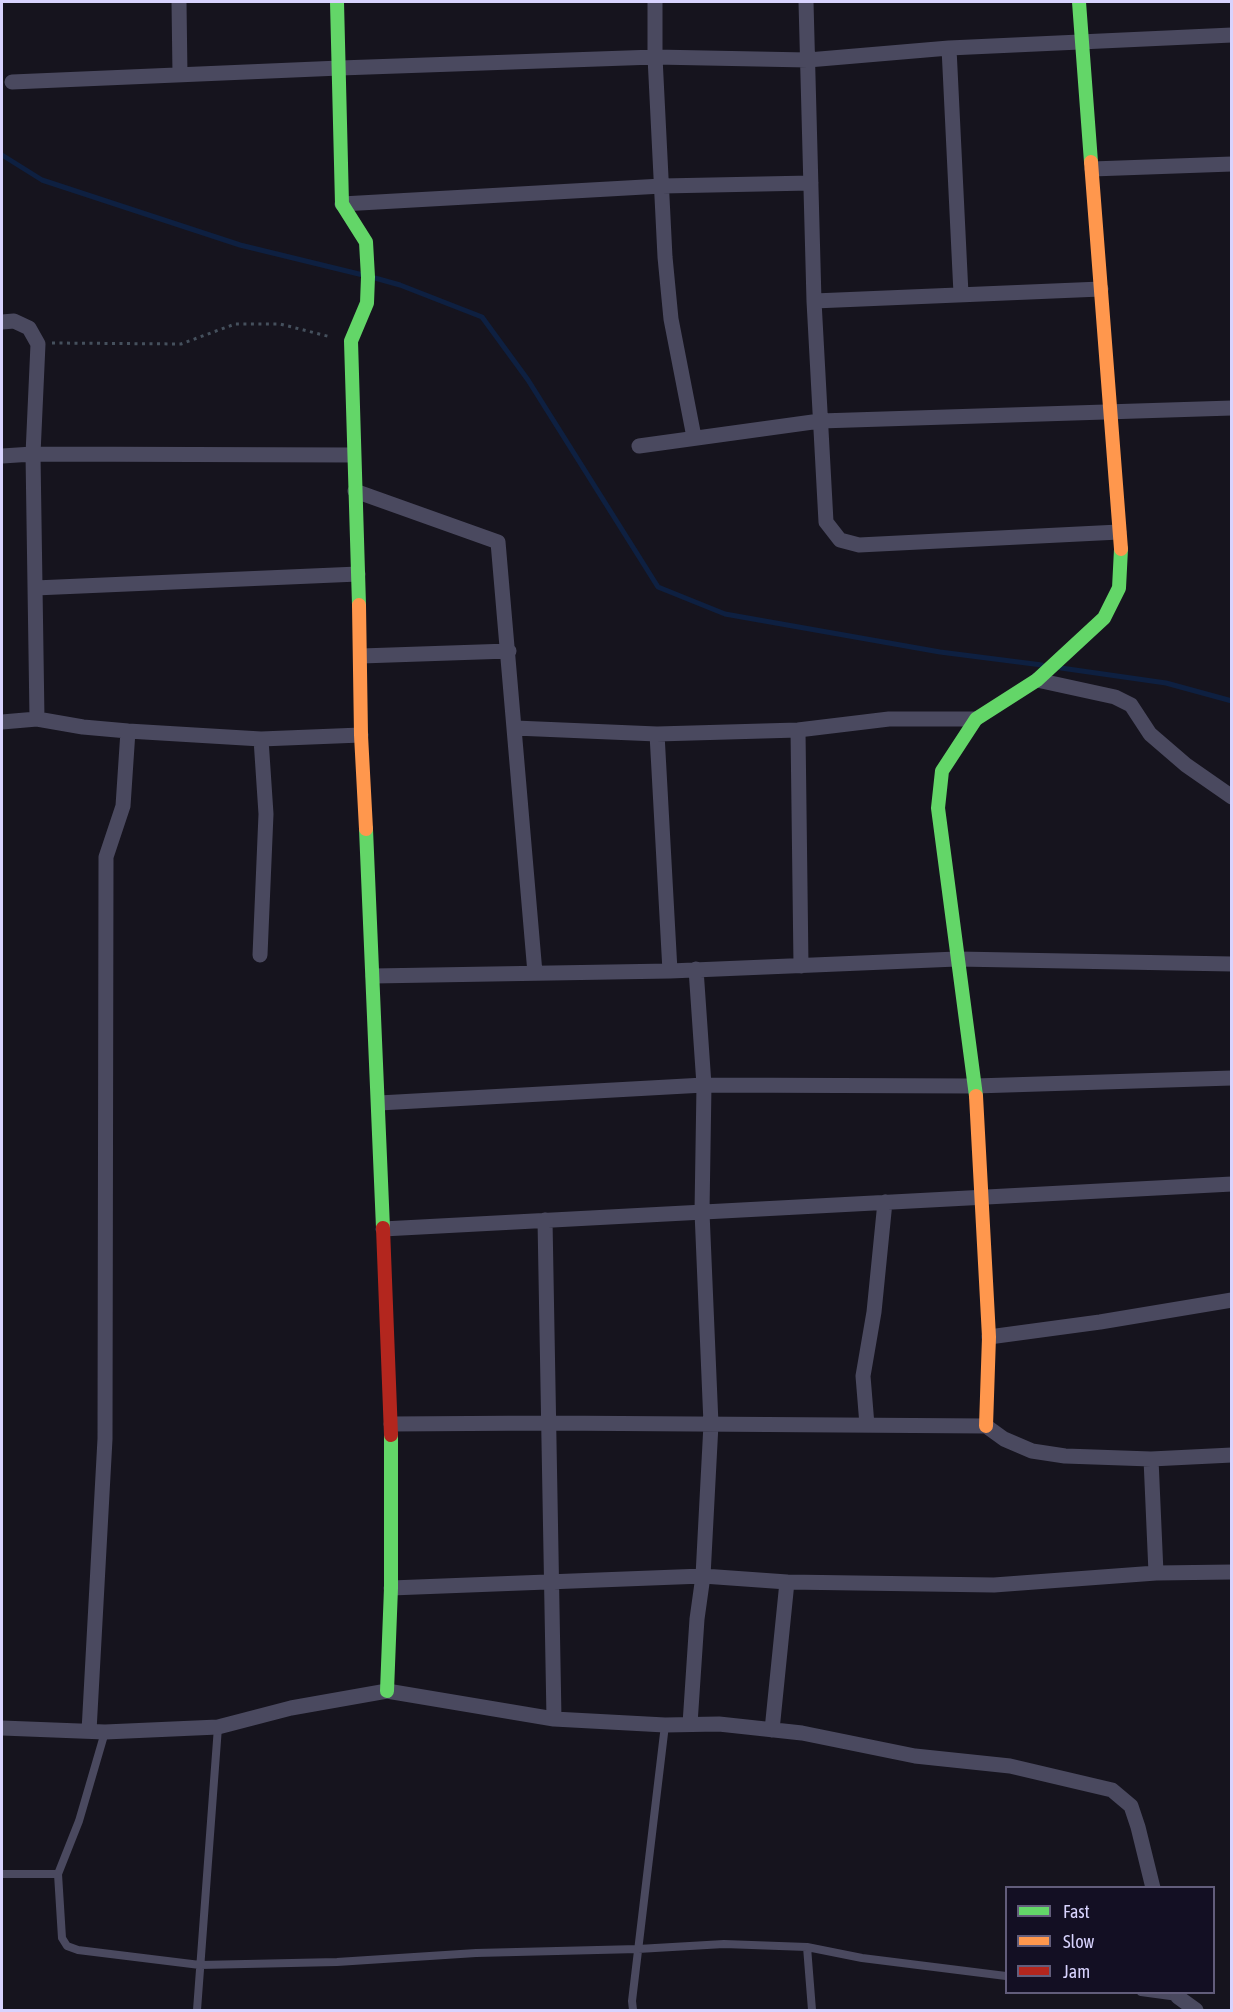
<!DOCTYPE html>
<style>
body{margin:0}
#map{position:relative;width:1233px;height:2012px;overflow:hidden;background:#16141e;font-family:"Asap Condensed",sans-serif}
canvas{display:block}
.frame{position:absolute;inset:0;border:3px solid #d8d3fe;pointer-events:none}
.legend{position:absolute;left:1005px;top:1886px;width:210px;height:108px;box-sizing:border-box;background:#130f23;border:2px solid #625d7b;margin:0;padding:8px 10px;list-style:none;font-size:18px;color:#d8d3fe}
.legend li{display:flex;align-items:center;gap:12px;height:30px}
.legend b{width:30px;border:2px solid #625d7b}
</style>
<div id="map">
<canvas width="1233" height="2012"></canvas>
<div class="frame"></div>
<ul class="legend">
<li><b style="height:8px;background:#63d668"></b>Fast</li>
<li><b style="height:8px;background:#ff974d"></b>Slow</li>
<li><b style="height:8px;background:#b3261e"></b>Jam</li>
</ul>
</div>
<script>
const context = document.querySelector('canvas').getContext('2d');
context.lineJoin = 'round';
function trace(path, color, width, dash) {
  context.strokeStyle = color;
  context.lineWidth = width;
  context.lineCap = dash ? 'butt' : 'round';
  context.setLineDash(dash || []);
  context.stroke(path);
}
trace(new Path2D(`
 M 2,155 L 42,180 L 240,245 L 363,275
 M 375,278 L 400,285 L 482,317 L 528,380 L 658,587 L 725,614 L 940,652 L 1042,665
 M 1061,668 L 1166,683 L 1232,701`), '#0e2041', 5);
trace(new Path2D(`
 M 52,343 L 181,344 L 235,324 L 280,324 L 331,337`), '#45505d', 3, [3, 4.5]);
trace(new Path2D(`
 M 105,1732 L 79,1821 L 58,1874 L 62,1938 L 67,1946 L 78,1950 L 200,1965 L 337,1962 L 476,1953 L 638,1949 L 724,1944 L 807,1947 L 862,1958 L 1006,1976
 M 2,1874 L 58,1874
 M 807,1947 L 812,2010
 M 1141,1992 L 1178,1997
 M 197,2010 L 218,1727
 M 633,2010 L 632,2001 L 665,1725`), '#4a495f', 8);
trace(new Path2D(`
 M 179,2 L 180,75
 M 655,2 L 655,57 L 665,257 L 671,319 L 694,437
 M 806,2 L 814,301 L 826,522 L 840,540 L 859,545 L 1119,532
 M 949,48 L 961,294
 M 12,82 L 340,68 L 655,57 L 808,60 L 949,48 L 1232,35
 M 1092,169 L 1232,164
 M 342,204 L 662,186 L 811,183
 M 814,301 L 1101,289
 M 2,322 L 14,321 L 29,328 L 38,344 L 33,454 L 37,719
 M 639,446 L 820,421 L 1232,408
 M 2,456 L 33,454 L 353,455
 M 355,491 L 498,542 L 535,973
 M 35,588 L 358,574
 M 361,656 L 509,651
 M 1037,680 L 1115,697 L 1131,705 L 1150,734 L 1186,765 L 1232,797
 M 2,722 L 37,719 L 83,727 L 128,731 L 261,739 L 361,735
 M 515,728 L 657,734 L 798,730 L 889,719 L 976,719
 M 798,730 L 801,966
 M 657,734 L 670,971
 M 260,955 L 266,814 L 261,739
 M 373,976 L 670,971 L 957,959 L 1232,964
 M 379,1103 L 704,1085 L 975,1086 L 1232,1078
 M 545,1220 L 554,1719
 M 383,1229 L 1232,1184
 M 989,1337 L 1100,1322 L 1232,1300
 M 391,1424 L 548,1423 L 986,1426 L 1004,1439 L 1032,1451 L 1065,1456 L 1151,1459 L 1232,1455
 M 867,1425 L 863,1376 L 874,1312 L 885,1202
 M 1151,1459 L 1156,1573
 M 391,1588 L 703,1576 L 787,1582 L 994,1585 L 1156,1573 L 1232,1572
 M 690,1724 L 697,1619 L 703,1576 L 711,1424 L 702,1212 L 704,1085 L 696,969
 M 2,1728 L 105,1732 L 218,1727 L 291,1708 L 387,1691 L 554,1719 L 665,1725 L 719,1724 L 802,1733 L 915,1756 L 1010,1766 L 1112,1790 L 1131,1806 L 1138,1827 L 1153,1888
 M 772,1730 L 787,1582
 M 89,1731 L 105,1439 L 106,857 L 123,806 L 128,731
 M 1177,1992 L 1178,1997 L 1196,2010`), '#4a495f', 15);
trace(new Path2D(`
 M 337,2 L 342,204 L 366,242 L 368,277 L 367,303 L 351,341 L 359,605
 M 1079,2 L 1091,162
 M 366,829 L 383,1228
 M 976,1096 L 938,808 L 942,771 L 976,719 L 1037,680 L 1104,618 L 1119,588 L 1121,549
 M 387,1691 L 391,1588 L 391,1435`), '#63d668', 14);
trace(new Path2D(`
 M 1091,162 L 1121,549
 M 359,605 L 361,735 L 366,829
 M 976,1096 L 989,1337 L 986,1426`), '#ff974d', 14);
trace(new Path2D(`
 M 383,1228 L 391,1435`), '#b3261e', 14);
</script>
